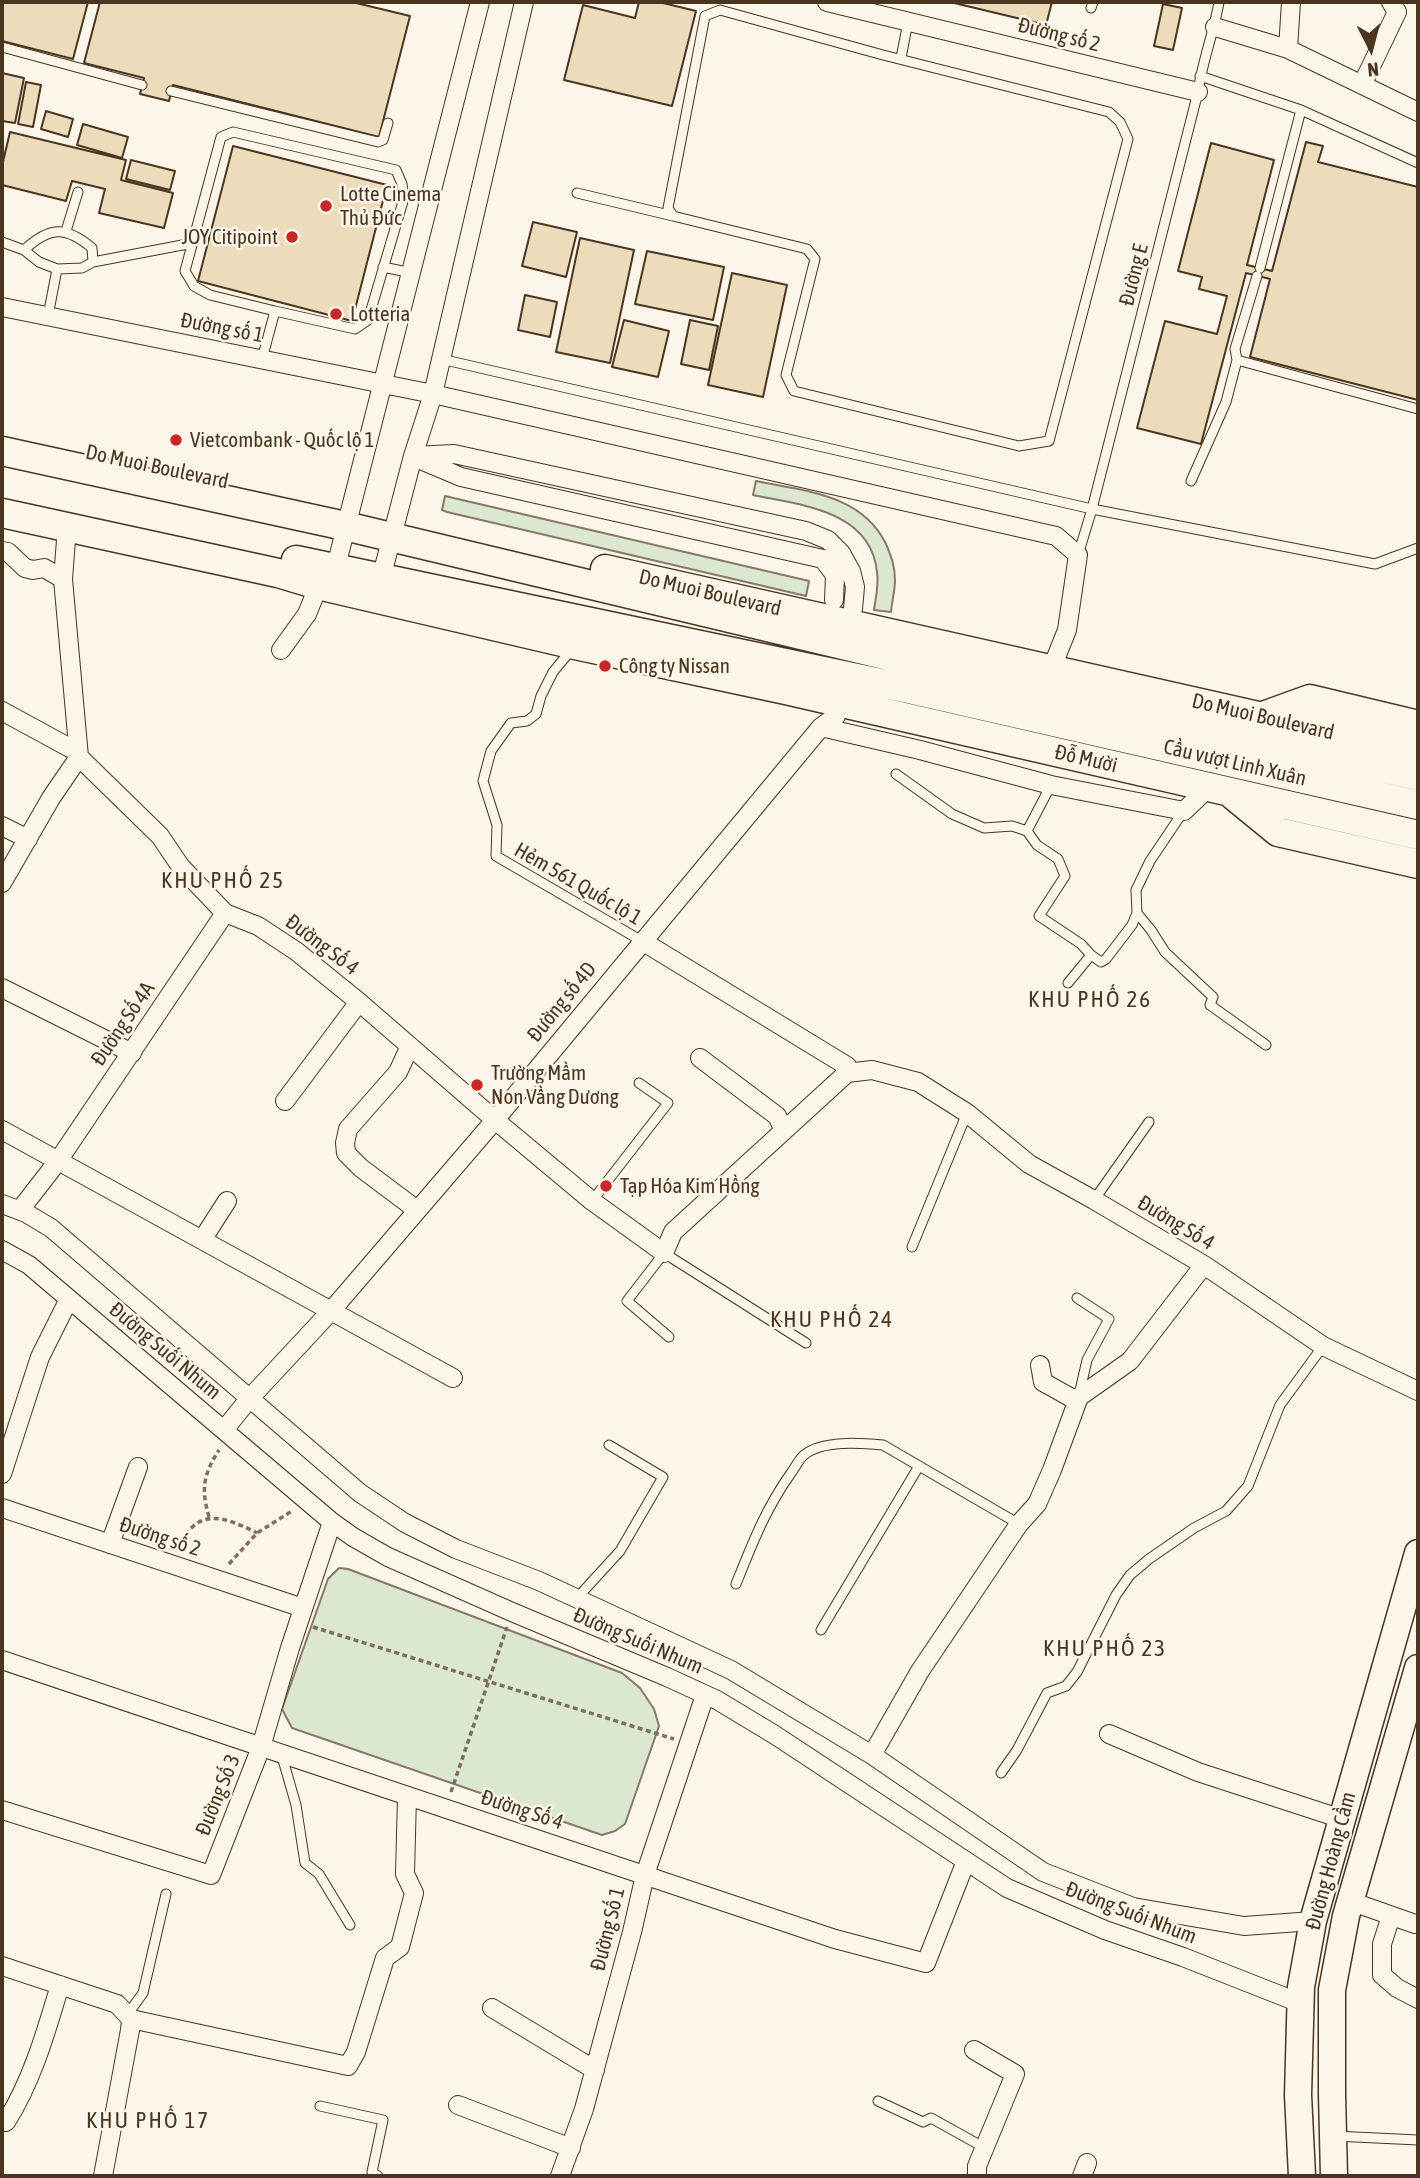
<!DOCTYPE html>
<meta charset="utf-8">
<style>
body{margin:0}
#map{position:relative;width:1420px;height:2178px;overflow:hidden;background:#fbf6e9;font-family:"Asap Condensed",sans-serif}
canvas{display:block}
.frame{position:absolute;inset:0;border:4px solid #4a3520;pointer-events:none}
.north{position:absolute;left:1336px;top:14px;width:70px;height:70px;-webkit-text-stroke:5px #fbf6e9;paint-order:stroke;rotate:174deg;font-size:19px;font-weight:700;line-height:28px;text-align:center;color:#4a3520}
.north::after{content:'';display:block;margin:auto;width:24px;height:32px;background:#4a3520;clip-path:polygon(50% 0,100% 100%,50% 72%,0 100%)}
</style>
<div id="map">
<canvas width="1420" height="2178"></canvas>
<div class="frame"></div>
<div class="north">N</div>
</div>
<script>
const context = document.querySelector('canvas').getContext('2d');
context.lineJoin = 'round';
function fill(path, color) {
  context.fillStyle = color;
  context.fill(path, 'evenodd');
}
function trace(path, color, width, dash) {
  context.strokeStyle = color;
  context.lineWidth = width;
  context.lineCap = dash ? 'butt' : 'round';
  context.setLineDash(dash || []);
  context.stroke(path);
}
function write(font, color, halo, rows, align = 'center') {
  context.font = font + ' "Asap Condensed",sans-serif';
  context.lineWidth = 5;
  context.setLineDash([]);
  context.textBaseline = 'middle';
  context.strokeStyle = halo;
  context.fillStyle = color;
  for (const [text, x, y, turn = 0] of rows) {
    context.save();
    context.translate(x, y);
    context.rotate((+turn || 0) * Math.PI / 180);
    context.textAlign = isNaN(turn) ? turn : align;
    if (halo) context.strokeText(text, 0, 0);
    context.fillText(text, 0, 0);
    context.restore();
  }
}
const green = new Path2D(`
 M 756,481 C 804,491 862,494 886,544 C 891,556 895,566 895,580 C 895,590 892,601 891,612 L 874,610 C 876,597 879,584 877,572 C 871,510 800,505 753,495 Z
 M 445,496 L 809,581 L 806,596 L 447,512 L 442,510 Z
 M 339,1568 L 348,1569 L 622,1673 L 640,1688 L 654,1709 L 659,1726 L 625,1824 L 615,1831 L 602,1835 L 292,1728 L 282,1709 L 328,1579 Z`);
fill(green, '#dce7d0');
trace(green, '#887966', 2);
const building = new Path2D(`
 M 2,2 L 88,2 L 73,59 L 2,41 Z
 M 100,2 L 352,2 L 410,16 L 379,137 L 173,85 L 169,101 L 140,94 L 144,78 L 84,63 Z
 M 639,2 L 659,2 L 696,11 L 672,106 L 564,80 L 583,5 L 635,18 Z
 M 950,2 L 1052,2 L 1046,25 Z
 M 1163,4 L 1182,8 L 1173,50 L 1154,46 Z
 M 2,73 L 24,78 L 15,123 L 2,121 Z
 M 26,82 L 41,85 L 33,127 L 18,124 Z
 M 46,111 L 73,119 L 68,137 L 41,129 Z
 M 83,124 L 128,137 L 122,158 L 77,145 Z
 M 10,132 L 126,160 L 121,180 L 173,193 L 164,228 L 99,213 L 105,189 L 72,181 L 66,201 L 2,185 L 2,166 Z
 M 1306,142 L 1323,146 L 1318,162 L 1418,187 L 1418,400 L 1250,357 L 1270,279 L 1246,273 L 1201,444 L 1137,428 L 1165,321 L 1217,334 L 1227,296 L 1199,289 L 1202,277 L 1178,271 L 1211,143 L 1274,160 L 1247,265 L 1272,271 Z
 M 233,146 L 387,185 L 352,321 L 198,281 Z
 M 131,160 L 175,171 L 170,190 L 126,179 Z
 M 533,222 L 577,232 L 566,277 L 522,266 Z
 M 580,238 L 634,250 L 610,363 L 556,352 Z
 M 647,251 L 724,267 L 713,320 L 635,304 Z
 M 732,273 L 787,285 L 763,397 L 708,385 Z
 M 525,295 L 557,302 L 550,337 L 518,330 Z
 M 624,320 L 669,331 L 658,377 L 612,367 Z
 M 690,320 L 718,326 L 709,370 L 681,364 Z`);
fill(building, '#ecdcbc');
trace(building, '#4a3520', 2);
const service = new Path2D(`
 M 1091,8 L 1093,2
 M 720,10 L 883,55 L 1109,112 L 1120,122 L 1128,139 L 1049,441 L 1019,446 L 794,391 L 786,375 L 815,259 L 807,249 L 673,216 L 668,208 L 705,16 Z
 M 2,47 L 142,85
 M 901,58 L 908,22
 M 1200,76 L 1301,110 L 1418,163
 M 171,91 L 378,142 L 383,140 L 388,123
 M 577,193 L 673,216
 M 66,231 L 78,192
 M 2,242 L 24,250 L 39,262 L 57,269 L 48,316
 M 24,250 C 49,227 65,225 92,248 L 93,262
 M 383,267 L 412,273
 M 1260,268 L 1301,110
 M 57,269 L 82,268 L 93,262 L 193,243
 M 1257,276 L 1235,349 L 1237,360 L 1418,409
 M 262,359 L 275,311 L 210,295 L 194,286 L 185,271 L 221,137 L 233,132 L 396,170 L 402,184 L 404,198 L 368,320 L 355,329 L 275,311
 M 441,359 L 1092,509 L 1375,564 L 1418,548
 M 1191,481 L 1226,402 L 1237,360
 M 1078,555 L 1092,509 L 1198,92 C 1202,62 1214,32 1219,2
 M 572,649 L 553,672 L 541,696 L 536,714 L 527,721 L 511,723 L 491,751 L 483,781 L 497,825 L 496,856 L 642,941
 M 896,774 L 952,814 L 984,828 L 1012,826 L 1027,831 L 1037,845 L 1058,859 L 1065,876 L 1039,916 L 1081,944 L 1091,955
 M 1027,831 L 1051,785
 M 1137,913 L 1151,930 L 1165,952 L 1213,997 L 1210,1005 L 1266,1045
 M 1068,983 L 1091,955 L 1101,962 L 1106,959 L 1132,925 L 1137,913 L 1136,890 L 1150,861 L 1183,812
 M 1094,1200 L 1149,1122
 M 592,1201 L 668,1103 L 639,1083
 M 912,1247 L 967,1113
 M 1077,1298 L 1109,1319 L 1087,1360 L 1079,1395
 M 669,1337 L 627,1301 L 664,1253 L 806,1343
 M 736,1584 C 753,1542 765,1510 791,1473 C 795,1468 799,1459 804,1455 C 822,1440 861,1443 883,1445 L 1019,1524
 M 577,1598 L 620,1551 L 663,1477 L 609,1445
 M 821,1630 L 919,1466
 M 281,1753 L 296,1805 L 305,1863 L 319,1874 L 350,1925
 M 1001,1773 L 1017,1750 L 1047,1693 L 1066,1686 L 1077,1672 L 1116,1595 L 1130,1575 L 1149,1559 L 1194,1528 L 1226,1511 L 1248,1486 L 1280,1405 L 1323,1346
 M 127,2015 L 143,1993 L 166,1894
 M 878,2101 L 923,2122 L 931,2118 L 985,2148
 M 320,2106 L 383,2120 L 372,2172 L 378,2176
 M 1334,2136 L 1418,2140`);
const minor = new Path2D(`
 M 827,2 L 1198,92
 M 1215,27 L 1288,49 L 1418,112
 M 1288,49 L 1291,2
 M 1362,85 L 1397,12 L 1391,2
 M 2,307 L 433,394 L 1056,536 L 1078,555 L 1067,630 L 1051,670
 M 413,456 L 454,454 L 806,531 L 828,540 L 841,553 L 851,571 L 855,587 L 853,609
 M 416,458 L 461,477 L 823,559 L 835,575 L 834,600
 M 67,527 L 63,579 L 79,757 L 160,836 L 181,867 L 225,913 L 258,926 L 296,951 L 359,1002 L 495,1120 L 592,1201 L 664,1253 L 673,1232 L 847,1073 L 872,1070 L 918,1082 L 967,1113 L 1029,1164 L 1094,1200 L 1204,1265 L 1323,1346 L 1418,1391
 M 2,551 L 8,552 L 25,568 L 33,570 L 44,568 L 63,579
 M 333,578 L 480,2
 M 379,586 L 413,456 L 433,394 L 524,2
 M 281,650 L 307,614 L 322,577
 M 2,711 L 70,748 L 77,747
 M 821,727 L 920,750 L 1051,785 L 1184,811 L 1208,788
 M 2,826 L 28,839
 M 2,883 L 51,798 L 79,757
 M 642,941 L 847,1066 L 847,1073
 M 2,988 L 132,1053
 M 410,1046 L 398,1072 L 348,1129 L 345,1143 L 346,1153 L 361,1168 L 417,1210
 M 700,1058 L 777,1116 L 784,1130
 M 285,1101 L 359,1002
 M 2,1130 L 453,1378
 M 2,1204 L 26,1213 L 51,1228 L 360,1493 L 405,1523 L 456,1549 L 539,1581 L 731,1670 L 872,1755 L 1043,1872 L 1133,1907 L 1244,1926 L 1313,1921
 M 20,1210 L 58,1161 L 225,913
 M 202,1240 L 227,1201
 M 2,1250 L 29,1265 L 332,1522 L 353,1537 L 388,1557 L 512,1612 L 667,1677 L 717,1700 L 775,1735 L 1007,1888 L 1105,1930 L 1183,1957 L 1300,2003
 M 1040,1365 L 1043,1382 L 1077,1401
 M 224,1430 L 249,1399 L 331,1311 L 495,1120 L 821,727 L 836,716
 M 2,1474 L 40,1357 L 69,1299
 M 2,1508 L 303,1608
 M 110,1544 L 138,1467
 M 2,1660 L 835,1939 L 926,1963 L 966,1861
 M 1109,1734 L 1198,1772 L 1342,1819
 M 872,1755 L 920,1671 L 1019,1524 L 1037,1504 L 1052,1470 L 1079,1397 L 1130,1361 L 1204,1265
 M 2,1810 L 211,1875 L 261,1747 L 290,1648 L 332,1522
 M 1350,1901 L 1415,1924
 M 1391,1916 L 1382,1944 L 1382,1975 L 1397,1988 L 1418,1999
 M 2,1966 L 117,2004 L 131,2019 L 348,2066 L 356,2052 L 385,1958 L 400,1947 L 414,1893 L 405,1874 L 407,1796
 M 492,2008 L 595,2070
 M 974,2050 L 1015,2074 L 977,2166 L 977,2176
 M 458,2105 L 571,2148
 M 6,2122 C 32,2081 46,2032 60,1985
 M 103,2176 L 130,2030 L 131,2019
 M 560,2176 L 584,2109 L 632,1932 L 645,1875 L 705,1695
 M 1082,2176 L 1087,2163`);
const primary = new Path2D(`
 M 1302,2176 L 1298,2095 L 1301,1987 L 1313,1921 L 1418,1553
 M 1334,2176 L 1332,2094 L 1332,1990 L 1346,1916 L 1418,1668`);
const trunk = new Path2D(`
 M 2,451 L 345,526 L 930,666 L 1418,776
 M 2,513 L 278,573 L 318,585 L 575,645 L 786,690 L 1418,835
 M 296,560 L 909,689 L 1418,805
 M 605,569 L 1418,752
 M 1263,716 L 1310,699 L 1418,725
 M 1234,796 L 1278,832 L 1418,864`);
trace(service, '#4a3520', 11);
trace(minor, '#4a3520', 20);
trace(primary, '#4a3520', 29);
trace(trunk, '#4a3520', 31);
trace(new Path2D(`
 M 209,1517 C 201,1489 203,1475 219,1450
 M 178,1550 C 195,1507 222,1515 257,1533
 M 229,1564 L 257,1533 L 292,1511
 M 313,1627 L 674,1739
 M 451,1792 L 507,1627`), '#7f6f5c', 3.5, [5, 3.5]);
trace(service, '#fbf6e9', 9);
trace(minor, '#fbf6e9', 18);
trace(primary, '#fbf6e9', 26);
trace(trunk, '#fbf6e9', 28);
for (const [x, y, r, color] of [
 [326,206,7,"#c62828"],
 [292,237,7,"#c62828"],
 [336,314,7,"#c62828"],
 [176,440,7,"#c62828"],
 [605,666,7,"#c62828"],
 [477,1085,7,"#c62828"],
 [606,1186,7,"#c62828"]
]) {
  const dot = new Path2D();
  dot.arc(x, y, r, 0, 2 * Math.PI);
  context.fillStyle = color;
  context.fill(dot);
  trace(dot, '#fbf6e9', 2.5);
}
write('21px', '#4a3520', '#fbf6e9', [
 ["Đường số 2",1059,35,14],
 ["Đường E",1134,275,-76],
 ["Đường số 1",222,328,11],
 ["Do Muoi Boulevard",157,467,12],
 ["Do Muoi Boulevard",710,593,13],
 ["Do Muoi Boulevard",1263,717,13],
 ["Đỗ Mười",1086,759,13],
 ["Cầu vượt Linh Xuân",1235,763,13],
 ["Hẻm 561 Quốc lộ 1",578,884,30],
 ["Đường Số 4",322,945,37],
 ["Đường số 4D",562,1002,-51],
 ["Đường Số 4A",123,1024,-56],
 ["Đường Số 4",1176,1223,31],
 ["Đường Suối Nhum",165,1351,40],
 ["Đường số 2",160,1537,18],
 ["Đường Suối Nhum",638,1641,23],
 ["Đường Số 3",218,1795,-68],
 ["Đường Số 4",522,1810,18],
 ["Đường Hoàng Cầm",1331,1861,-75],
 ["Đường Suối Nhum",1131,1913,21],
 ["Đường Số 1",608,1929,-76]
]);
write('21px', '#4a3520', '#fbf6e9', [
 ["Lotte Cinema",340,194],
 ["Thủ Đức",340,218],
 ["JOY Citipoint",278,237,"right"],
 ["Lotteria",350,314],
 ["Vietcombank - Quốc lộ 1",190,440],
 ["Công ty Nissan",619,666],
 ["Trường Mầm",491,1073],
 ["Non Vầng Dương",491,1097],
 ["Tạp Hóa Kim Hồng",620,1186]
], 'left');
context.letterSpacing = '2px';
write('23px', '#4a3520', '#fbf6e9', [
 ["KHU PHỐ 25",223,881],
 ["KHU PHỐ 26",1090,1000],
 ["KHU PHỐ 24",832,1320],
 ["KHU PHỐ 23",1105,1649],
 ["KHU PHỐ 17",148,2121]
]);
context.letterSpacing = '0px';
</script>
